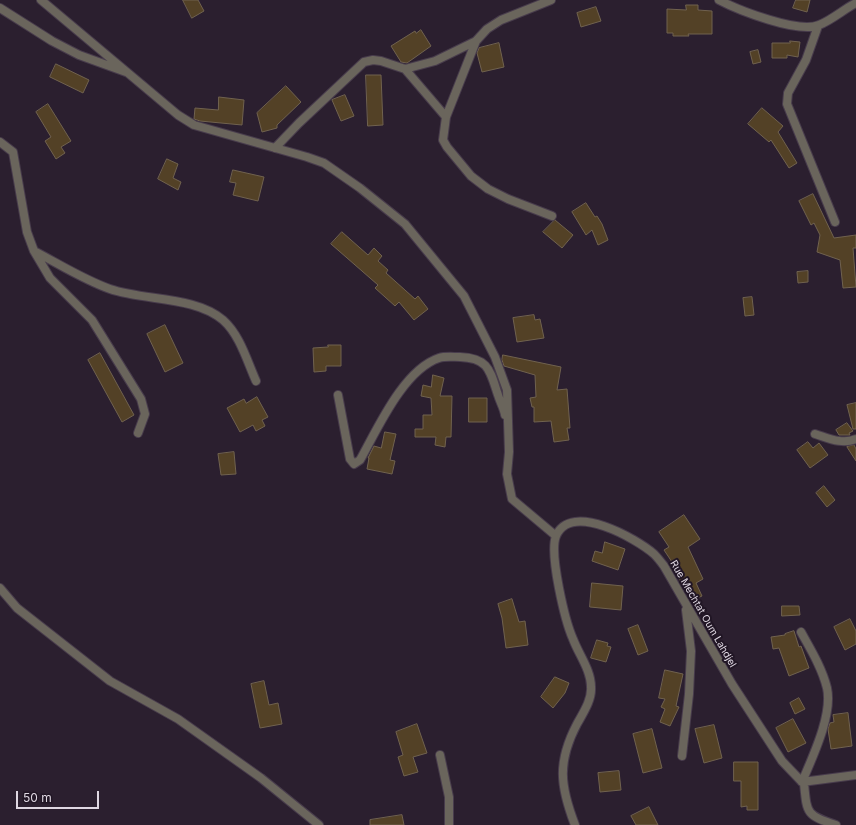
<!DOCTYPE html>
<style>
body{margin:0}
#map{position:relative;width:856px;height:825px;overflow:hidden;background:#2b1f2f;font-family:Inter,sans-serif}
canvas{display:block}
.scale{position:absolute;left:16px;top:791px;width:83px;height:18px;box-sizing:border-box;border:2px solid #dfd7e2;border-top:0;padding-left:5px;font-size:12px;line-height:14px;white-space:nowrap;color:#dfd7e2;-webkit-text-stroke:3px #211625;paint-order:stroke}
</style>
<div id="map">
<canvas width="856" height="825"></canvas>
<div class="scale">50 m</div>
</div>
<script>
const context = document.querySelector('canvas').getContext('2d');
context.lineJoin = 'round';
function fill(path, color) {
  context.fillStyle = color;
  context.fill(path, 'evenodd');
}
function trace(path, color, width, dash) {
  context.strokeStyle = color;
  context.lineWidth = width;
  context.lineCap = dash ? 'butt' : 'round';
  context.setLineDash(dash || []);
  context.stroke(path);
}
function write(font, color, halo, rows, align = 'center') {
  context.font = font + ' Inter,sans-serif';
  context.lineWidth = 4;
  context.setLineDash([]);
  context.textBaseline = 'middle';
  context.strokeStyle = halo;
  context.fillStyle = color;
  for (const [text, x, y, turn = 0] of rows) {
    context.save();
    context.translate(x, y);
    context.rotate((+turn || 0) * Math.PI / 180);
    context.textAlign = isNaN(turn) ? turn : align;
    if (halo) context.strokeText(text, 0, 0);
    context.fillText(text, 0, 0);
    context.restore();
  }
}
const building = new Path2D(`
 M 183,0 L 198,0 L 204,11 L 192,18 Z
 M 796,0 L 810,0 L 807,12 L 793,8 Z
 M 686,5 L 698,5 L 698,10 L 712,11 L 712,34 L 688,34 L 689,36 L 673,36 L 673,33 L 667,33 L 667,9 L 686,10 Z
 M 596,7 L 601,21 L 581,27 L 577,13 Z
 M 421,30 L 431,46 L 407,63 L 401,62 L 391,46 L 415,31 L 416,33 Z
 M 790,41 L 800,42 L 798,57 L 787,55 L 787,58 L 772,58 L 772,43 L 790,43 Z
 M 499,43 L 504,67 L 482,72 L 477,53 L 479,48 Z
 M 758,50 L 761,62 L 753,64 L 750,52 Z
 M 56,64 L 89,80 L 83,93 L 50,77 Z
 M 366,75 L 381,75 L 383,125 L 368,126 Z
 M 286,86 L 301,102 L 277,125 L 277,128 L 262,132 L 257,113 Z
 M 345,95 L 354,116 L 341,121 L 332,100 Z
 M 219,97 L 244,100 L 242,125 L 200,121 L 194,119 L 195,108 L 218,110 Z
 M 48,104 L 71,141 L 61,147 L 65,153 L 56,159 L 45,141 L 51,137 L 36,112 Z
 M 762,108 L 783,126 L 778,132 L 797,163 L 789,168 L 771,140 L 769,142 L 748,124 Z
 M 167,159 L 178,164 L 173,178 L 181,182 L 178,190 L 158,179 Z
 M 233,170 L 264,177 L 258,201 L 233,195 L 236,183 L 230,182 Z
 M 813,194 L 834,238 L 856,235 L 856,248 L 853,248 L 856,287 L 843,288 L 840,260 L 817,252 L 820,235 L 814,223 L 811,225 L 799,201 Z
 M 586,203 L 595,217 L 597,216 L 602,224 L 608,240 L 598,245 L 592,230 L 586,235 L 572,212 Z
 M 555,220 L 573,235 L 562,248 L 543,232 Z
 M 342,232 L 368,255 L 374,248 L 382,256 L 378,261 L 388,270 L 386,273 L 415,299 L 418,296 L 428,309 L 414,320 L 399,302 L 395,306 L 375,288 L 378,285 L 331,244 Z
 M 808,271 L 808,282 L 798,283 L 797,272 Z
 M 752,297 L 754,315 L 745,316 L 743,298 Z
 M 534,315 L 535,320 L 540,319 L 544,338 L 517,342 L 513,318 Z
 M 165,325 L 183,363 L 165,372 L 147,334 Z
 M 328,345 L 341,345 L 341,366 L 326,366 L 326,371 L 314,372 L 313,348 L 328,347 Z
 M 100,353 L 134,415 L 122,422 L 88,360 Z
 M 503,355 L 561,367 L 557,390 L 567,389 L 570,428 L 567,428 L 569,440 L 554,442 L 551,421 L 534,422 L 534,407 L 532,407 L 530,398 L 536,397 L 535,375 L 504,366 L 502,360 Z
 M 433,375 L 444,378 L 440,396 L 452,396 L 451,437 L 446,437 L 445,447 L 435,445 L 436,437 L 415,437 L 415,429 L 423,429 L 423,415 L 432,415 L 431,398 L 421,396 L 423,385 L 431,387 Z
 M 257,397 L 268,417 L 262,420 L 265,426 L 256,431 L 253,425 L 240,432 L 227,408 L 244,399 L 246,403 Z
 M 469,398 L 487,398 L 487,422 L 469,422 Z
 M 856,403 L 856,429 L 853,429 L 847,405 Z
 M 847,423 L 853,431 L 849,433 L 850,435 L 839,435 L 836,430 Z
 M 385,432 L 396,434 L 390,460 L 395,461 L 392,474 L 367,469 L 369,458 L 368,458 L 374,446 L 381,448 Z
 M 808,442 L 813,448 L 819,443 L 828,455 L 810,468 L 797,450 Z
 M 854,445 L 856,449 L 856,461 L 847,447 Z
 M 234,452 L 236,474 L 221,475 L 218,454 Z
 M 824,486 L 835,500 L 827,507 L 816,493 Z
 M 684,515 L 700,539 L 688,547 L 703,579 L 696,583 L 702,596 L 691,601 L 674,569 L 676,568 L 664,550 L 669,547 L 659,532 Z
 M 605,542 L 625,549 L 618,570 L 592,561 L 595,551 L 602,553 Z
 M 592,583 L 623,586 L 621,610 L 590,607 Z
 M 512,599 L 519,622 L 525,621 L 528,645 L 506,648 L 502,618 L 498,604 Z
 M 782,606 L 799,606 L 800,615 L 782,616 Z
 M 850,619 L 856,631 L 856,644 L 845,650 L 834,627 Z
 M 638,625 L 648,651 L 638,655 L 628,629 Z
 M 794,631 L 799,647 L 801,646 L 809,668 L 789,676 L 779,648 L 773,649 L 771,637 L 785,635 L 785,634 Z
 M 597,640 L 608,643 L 607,646 L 611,647 L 606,662 L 591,658 Z
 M 665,670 L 683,674 L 676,706 L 679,707 L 670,726 L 660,722 L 665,709 L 661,707 L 665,699 L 659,698 Z
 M 555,677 L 569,683 L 565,693 L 553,708 L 541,697 Z
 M 264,681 L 269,705 L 278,703 L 282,724 L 260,728 L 251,684 Z
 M 799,698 L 805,709 L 795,714 L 790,703 Z
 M 848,713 L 852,746 L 831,749 L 828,729 L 830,723 L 834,722 L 833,715 Z
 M 793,719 L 806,743 L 788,752 L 776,728 Z
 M 417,724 L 427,753 L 413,757 L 418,772 L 404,776 L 398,757 L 403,755 L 396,732 Z
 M 714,725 L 722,758 L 704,763 L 695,729 Z
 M 652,729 L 662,768 L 643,773 L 633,734 Z
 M 734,762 L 758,762 L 758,810 L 747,810 L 747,806 L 741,807 L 741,781 L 734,781 Z
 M 619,771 L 621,790 L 600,792 L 598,773 Z
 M 649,807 L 658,825 L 636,825 L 631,816 Z
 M 402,815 L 404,825 L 370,825 L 370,820 Z`);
fill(building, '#534126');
trace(building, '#70624f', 1);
const minor = new Path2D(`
 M 41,0 L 178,115 L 194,125 L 307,157 L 324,163 L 360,188 L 405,224 L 464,296 L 495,357 L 507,390 L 509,452 L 507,474 L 512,499 L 556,536
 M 719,0 C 738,10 799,34 819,25 C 832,20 844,9 856,3
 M 0,8 L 52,41 L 79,55 L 126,72
 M 818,26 L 806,60 L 788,93 L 787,104 L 835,222
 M 476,41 L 446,117 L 443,140 L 447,147 L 471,176 L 488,189 L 508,199 L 552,216
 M 405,69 L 446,117
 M 0,142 L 13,152 L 27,232 L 34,251 C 59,264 84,280 110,289 C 145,301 195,296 223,320 C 240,335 247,361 256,381
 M 275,148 L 299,123 L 364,62 L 373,60 L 381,61 L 405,69 L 435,61 L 476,41 L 487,29 L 501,20 L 551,0
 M 34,251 L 50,278 L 92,320 L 141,399 L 145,414 L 138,433
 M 338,395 L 350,459 L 354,464 L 360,460 C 377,430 403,370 439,358 C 445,356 453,357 460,357 C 489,358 490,371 498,395 C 500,402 504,408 505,415
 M 815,434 C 828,438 842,445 856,439
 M 0,588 L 17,608 L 110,681 L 178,719 L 261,778 L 319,825
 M 801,632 C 811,650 822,668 827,688 C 833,715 812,758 802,782
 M 440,755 L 449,797 L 449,825
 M 682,756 L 689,694 L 691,651 L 686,610
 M 804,783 C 807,814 806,815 836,825
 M 575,825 C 560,786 557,762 577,724 C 583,713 592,700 591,687 C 591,670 579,655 573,639 C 565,621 549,554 556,536 C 571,501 637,539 654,554 C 658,558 661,562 664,566 L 732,684 L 782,761 L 802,782 L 856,775`);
trace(minor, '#483c4c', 10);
trace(minor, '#6a655c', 8);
write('10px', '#dfd7e2', '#211625', [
 ["Rue Mechtat Oum Lahdjel",703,614,60]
]);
</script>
